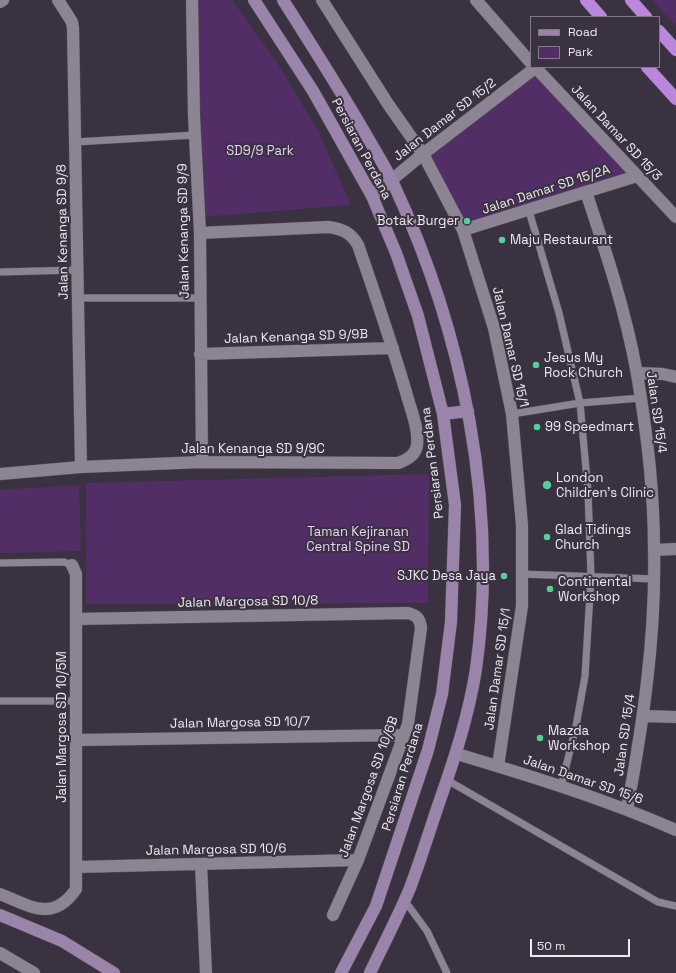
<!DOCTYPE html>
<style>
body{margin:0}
#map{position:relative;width:676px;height:973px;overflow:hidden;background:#3a3240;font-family:"Space Grotesk",sans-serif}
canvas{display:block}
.legend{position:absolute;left:530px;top:16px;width:130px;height:52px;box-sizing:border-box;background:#3a3240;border:1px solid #827b87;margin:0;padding:5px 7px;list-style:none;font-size:12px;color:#ede8f1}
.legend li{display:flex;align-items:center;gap:8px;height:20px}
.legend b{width:20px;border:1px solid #827b87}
.scale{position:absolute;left:530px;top:939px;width:100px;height:18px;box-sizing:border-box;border:2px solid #ede8f1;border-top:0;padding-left:5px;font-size:12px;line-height:14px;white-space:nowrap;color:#ede8f1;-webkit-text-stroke:3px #3a3240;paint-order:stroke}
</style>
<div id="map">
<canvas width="676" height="973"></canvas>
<ul class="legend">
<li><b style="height:5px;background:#9a84a9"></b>Road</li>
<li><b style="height:11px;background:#522e67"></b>Park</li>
</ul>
<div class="scale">50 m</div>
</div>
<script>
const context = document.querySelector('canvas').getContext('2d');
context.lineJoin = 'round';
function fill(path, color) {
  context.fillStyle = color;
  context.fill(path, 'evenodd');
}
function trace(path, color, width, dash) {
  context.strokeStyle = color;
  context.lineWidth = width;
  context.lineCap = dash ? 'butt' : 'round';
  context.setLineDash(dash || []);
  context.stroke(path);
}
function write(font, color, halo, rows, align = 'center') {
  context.font = font + ' "Space Grotesk",sans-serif';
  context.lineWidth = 4;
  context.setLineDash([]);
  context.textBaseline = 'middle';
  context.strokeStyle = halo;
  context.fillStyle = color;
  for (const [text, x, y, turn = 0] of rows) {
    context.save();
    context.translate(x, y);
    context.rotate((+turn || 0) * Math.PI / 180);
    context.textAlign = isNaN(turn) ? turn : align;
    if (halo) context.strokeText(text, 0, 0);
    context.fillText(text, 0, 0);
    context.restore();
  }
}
fill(new Path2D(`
 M 195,0 L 232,0 L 278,64 L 317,129 L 351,205 L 202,217 Z
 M 652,0 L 676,0 L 676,26 Z
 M 533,74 L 629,173 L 466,225 L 428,156 Z
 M 429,474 L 428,603 L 86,604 L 86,483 Z
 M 79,485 L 81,551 L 0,553 L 0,490 Z`), '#522e67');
const lane = new Path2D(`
 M 75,142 L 195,135
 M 529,211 L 559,313 L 580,403 L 588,491 L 591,577 L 585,676 L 576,726 L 561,787
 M 0,272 L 78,270
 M 78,298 L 200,298
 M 512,414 L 580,403 L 641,398
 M 0,563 L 64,562 L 72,565
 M 522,574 L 654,579
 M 0,701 L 76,701
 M 447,780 L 658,902 L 676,906
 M 405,901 L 427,931 L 447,973`);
const street = new Path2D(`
 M 58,0 L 72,22 L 73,28 L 81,467
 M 192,0 L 194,116 L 200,233 L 202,462
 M 322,0 L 388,104 L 423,154 L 463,230 L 494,328 L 512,414 L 522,525 L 522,606 L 498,766
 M 476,0 L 531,63
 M 0,2 L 3,0
 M 535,67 L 676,217
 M 586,192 C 606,252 626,312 637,374 C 647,432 654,491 654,549 C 656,636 643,724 627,809
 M 372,196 L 423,154 L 535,68
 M 463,230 L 637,176
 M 200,354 L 393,348
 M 637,373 L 663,374 L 676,377
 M 0,474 L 81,467 L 202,462 L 398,463 C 407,460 416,455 417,445 C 419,428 410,408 406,392 C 391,342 375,294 358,245 C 351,233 343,229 328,227 L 200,233
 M 654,550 L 676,549
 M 76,619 L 408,613 C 417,615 420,619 421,628 L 408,724 L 358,860 L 333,915
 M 643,716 L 676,717
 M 76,740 L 404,735
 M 457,754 C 531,776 605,799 676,830
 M 201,864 L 206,973
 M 76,867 L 358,860
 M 0,894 C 30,906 53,923 76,889 L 76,574 L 72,565
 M 0,953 L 34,973`);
const secondary = new Path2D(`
 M 254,0 L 313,91 L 372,196 L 396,253 L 418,316 L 443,414 L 455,505 L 451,622 L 442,694 L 428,750 L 376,906 L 341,973
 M 283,0 C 311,44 339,88 365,133 C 374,149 385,166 393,183 C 463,332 499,505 476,669 C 469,714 455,757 440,800 C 430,829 421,859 410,888 C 398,917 383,945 370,973
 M 443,414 L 468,411
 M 0,915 L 62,941 L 114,973`);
const highway = new Path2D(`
 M 586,0 L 601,17
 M 631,0 L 646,17
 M 659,31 L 676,50
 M 647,67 L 676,99`);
trace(lane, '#564f5b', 8);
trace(street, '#564f5b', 13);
trace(secondary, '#564f5b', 13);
trace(highway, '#564f5b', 13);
trace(lane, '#8c8393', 7);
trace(street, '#8c8393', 12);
trace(secondary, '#9a84a9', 12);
trace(highway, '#bb87dd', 12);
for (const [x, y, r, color] of [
 [467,221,4,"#4ed399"],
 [502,240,4,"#4ed399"],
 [536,365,4,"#4ed399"],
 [537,427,4,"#4ed399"],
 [547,485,5,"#4ed399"],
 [547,537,4,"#4ed399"],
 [504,576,4,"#4ed399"],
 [550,589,4,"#4ed399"],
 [540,738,4,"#4ed399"]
]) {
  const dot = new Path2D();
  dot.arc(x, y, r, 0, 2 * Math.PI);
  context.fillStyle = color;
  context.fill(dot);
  trace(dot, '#3a3240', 1.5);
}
write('13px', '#ede8f1', '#3a3240', [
 ["Jalan Damar SD 15/2",445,120,-38],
 ["Jalan Damar SD 15/3",616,133,47],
 ["Persiaran Perdana",361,149,62],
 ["Jalan Damar SD 15/2A",546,190,-18],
 ["Jalan Kenanga SD 9/9",184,231,-91],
 ["Jalan Kenanga SD 9/8",63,232,-91],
 ["Jalan Kenanga SD 9/9B",296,337,-2],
 ["Jalan Damar SD 15/1",510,347,77],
 ["Jalan SD 15/4",656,412,82],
 ["Jalan Kenanga SD 9/9C",253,449],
 ["Persiaran Perdana",433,463,-97],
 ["Jalan Margosa SD 10/8",248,602,-1],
 ["Jalan Damar SD 15/1",498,669,-82],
 ["Jalan Margosa SD 10/7",240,723,-1],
 ["Jalan Margosa SD 10/5M",62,727,-90],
 ["Jalan SD 15/4",625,735,-82],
 ["Persiaran Perdana",403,777,-73],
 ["Jalan Damar SD 15/6",583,780,19],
 ["Jalan Margosa SD 10/6B",369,787,-70],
 ["Jalan Margosa SD 10/6",216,850,-1]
]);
write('13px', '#e6d1f5', '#3a3240', [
 ["SD9/9 Park",260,151],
 ["Taman Kejiranan",358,532],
 ["Central Spine SD",358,547]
]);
write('13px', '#ede8f1', '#3a3240', [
 ["Botak Burger",459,221,"right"],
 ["Maju Restaurant",510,240],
 ["Jesus My",544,358],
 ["Rock Church",544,373],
 ["99 Speedmart",545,427],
 ["London",556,478],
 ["Children's Clinic",556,493],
 ["Glad Tidings",555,530],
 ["Church",555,545],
 ["SJKC Desa Jaya",496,576,"right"],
 ["Continental",558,582],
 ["Workshop",558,597],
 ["Mazda",548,731],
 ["Workshop",548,746]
], 'left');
</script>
